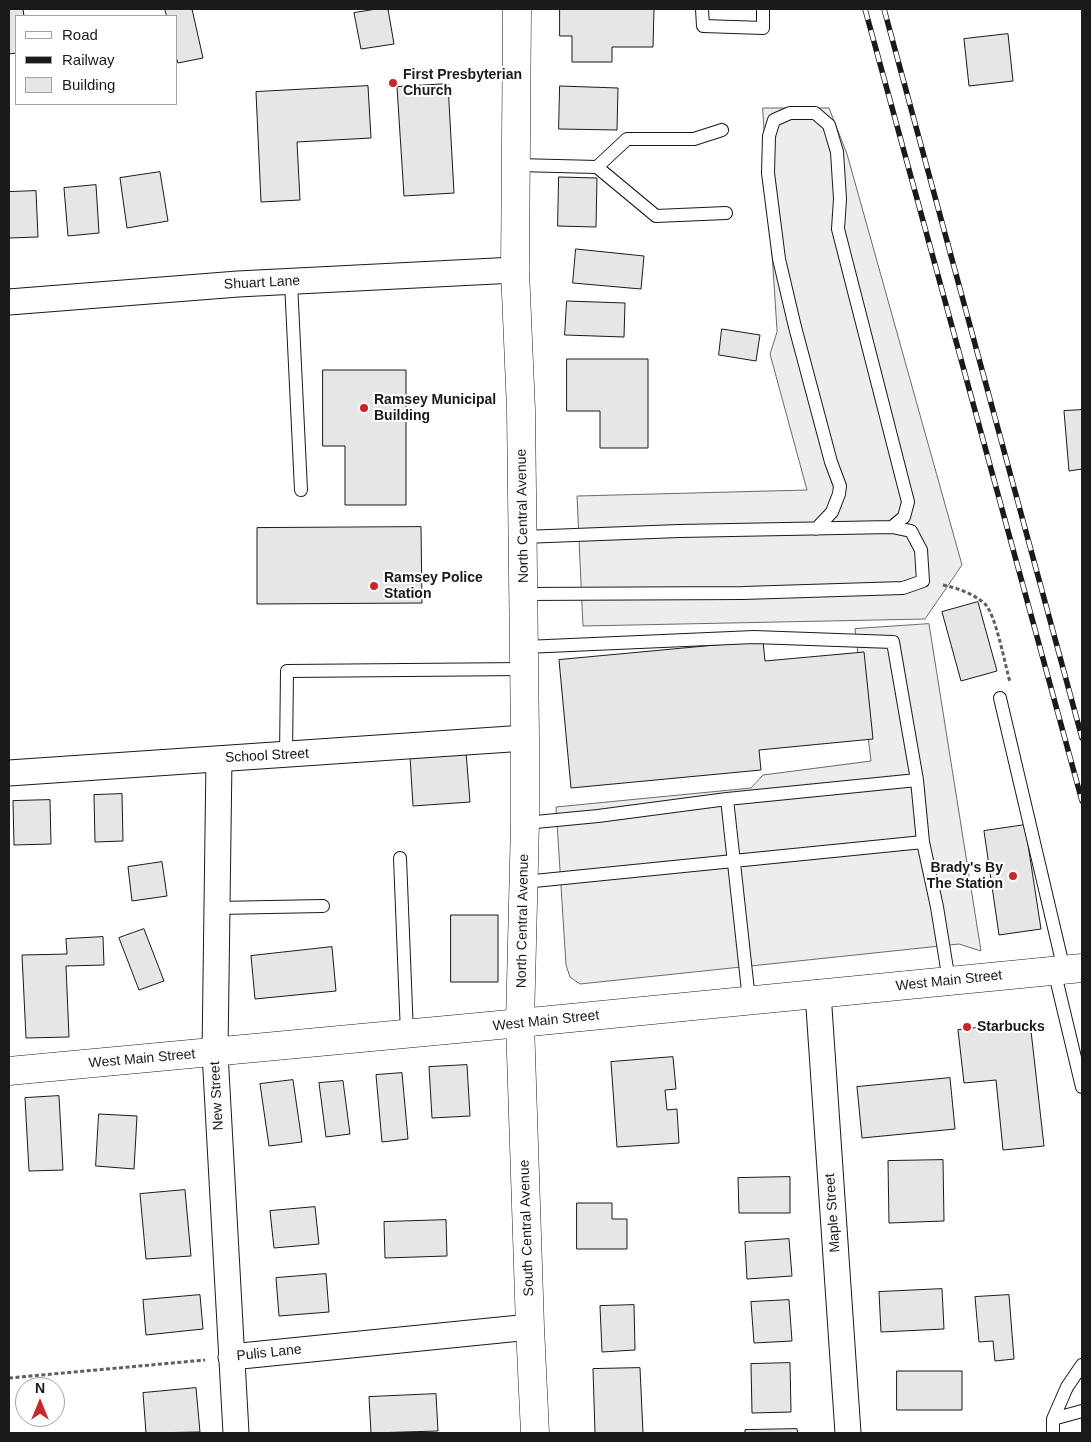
<!DOCTYPE html>
<style>
body{margin:0}
#map{position:relative;width:1091px;height:1442px;overflow:hidden;background:#fff;font-family:Arial,sans-serif}
canvas{display:block}
.frame{position:absolute;inset:0;border:10px solid #1a1a1a;pointer-events:none}
.legend{position:absolute;left:15px;top:15px;width:162px;height:90px;box-sizing:border-box;background:#fff;border:1px solid #a3a3a3;margin:0;padding:6px 9px;list-style:none;font-size:15px;color:#1a1a1a}
.legend li{display:flex;align-items:center;gap:10px;height:25px}
.legend b{width:25px;border:1px solid #a3a3a3}
.north{position:absolute;left:15px;top:1377px;width:50px;height:50px;box-sizing:border-box;background:#fff;border:1px solid #a3a3a3;border-radius:50%;rotate:0deg;font-size:14px;font-weight:700;line-height:20px;text-align:center;color:#1a1a1a}
.north::after{content:'';display:block;margin:auto;width:18px;height:22px;background:#c62828;clip-path:polygon(50% 0,100% 100%,50% 72%,0 100%)}
</style>
<div id="map">
<canvas width="1091" height="1442"></canvas>
<div class="frame"></div>
<ul class="legend">
<li><b style="height:6px;background:#fff"></b>Road</li>
<li><b style="height:6px;background:#1a1a1a"></b>Railway</li>
<li><b style="height:14px;background:#e6e6e6"></b>Building</li>
</ul>
<div class="north">N</div>
</div>
<script>
const context = document.querySelector('canvas').getContext('2d');
context.lineJoin = 'round';
function fill(path, color) {
  context.fillStyle = color;
  context.fill(path, 'evenodd');
}
function trace(path, color, width, dash) {
  context.strokeStyle = color;
  context.lineWidth = width;
  context.lineCap = dash ? 'butt' : 'round';
  context.setLineDash(dash || []);
  context.stroke(path);
}
function write(font, color, halo, rows, align = 'center') {
  context.font = font + ' Arial,sans-serif';
  context.lineWidth = 4;
  context.setLineDash([]);
  context.textBaseline = 'middle';
  context.strokeStyle = halo;
  context.fillStyle = color;
  for (const [text, x, y, turn = 0] of rows) {
    context.save();
    context.translate(x, y);
    context.rotate((+turn || 0) * Math.PI / 180);
    context.textAlign = isNaN(turn) ? turn : align;
    if (halo) context.strokeText(text, 0, 0);
    context.fillText(text, 0, 0);
    context.restore();
  }
}
const built = new Path2D(`
 M 763,108 L 829,108 L 847,154 L 962,565 L 925,619 L 583,626 L 577,496 L 807,490 L 770,354 L 777,332 Z
 M 929,624 L 981,951 L 959,944 L 580,984 L 570,977 L 566,965 L 556,807 L 751,788 L 763,775 L 871,761 L 855,629 Z`);
fill(built, '#ededed');
trace(built, '#6a6a6a', 1);
const building = new Path2D(`
 M 9,9 L 23,9 L 24,16 L 16,16 L 16,53 L 9,54 Z
 M 165,9 L 192,9 L 203,58 L 178,63 L 176,57 L 176,16 L 167,16 Z
 M 377,9 L 388,9 L 394,44 L 361,49 L 354,13 Z
 M 560,9 L 654,9 L 653,47 L 612,47 L 612,62 L 572,62 L 572,36 L 560,36 Z
 M 1008,34 L 1013,81 L 969,86 L 964,39 Z
 M 448,84 L 454,193 L 404,196 L 397,87 Z
 M 368,86 L 371,138 L 297,142 L 300,200 L 261,202 L 256,92 Z
 M 560,86 L 618,88 L 617,130 L 559,129 Z
 M 160,172 L 168,221 L 127,228 L 120,178 Z
 M 559,177 L 597,178 L 596,227 L 558,226 Z
 M 96,185 L 99,233 L 68,236 L 64,188 Z
 M 36,191 L 38,237 L 9,238 L 9,192 Z
 M 576,249 L 644,256 L 641,289 L 573,283 Z
 M 567,301 L 625,303 L 624,337 L 565,335 Z
 M 722,329 L 760,335 L 756,361 L 719,355 Z
 M 567,359 L 648,359 L 648,448 L 600,448 L 600,411 L 567,411 Z
 M 323,370 L 406,370 L 406,505 L 345,505 L 345,446 L 323,446 Z
 M 1082,410 L 1082,469 L 1069,471 L 1064,411 Z
 M 421,527 L 422,603 L 257,604 L 257,528 Z
 M 978,602 L 997,671 L 961,681 L 942,612 Z
 M 763,641 L 765,661 L 864,652 L 873,739 L 759,750 L 761,770 L 571,788 L 559,660 Z
 M 466,752 L 470,802 L 413,806 L 410,756 Z
 M 122,794 L 123,841 L 95,842 L 94,795 Z
 M 50,800 L 51,844 L 14,845 L 13,801 Z
 M 1025,825 L 1041,929 L 999,935 L 984,831 Z
 M 162,862 L 167,896 L 132,901 L 128,867 Z
 M 451,915 L 498,915 L 498,982 L 451,982 Z
 M 144,929 L 164,981 L 139,990 L 119,938 Z
 M 103,937 L 104,965 L 66,966 L 69,1037 L 26,1038 L 22,955 L 67,954 L 66,939 Z
 M 332,947 L 336,991 L 255,999 L 251,956 Z
 M 1030,1022 L 1044,1146 L 1003,1150 L 996,1080 L 964,1083 L 958,1030 Z
 M 673,1057 L 676,1089 L 665,1090 L 667,1110 L 677,1109 L 679,1143 L 617,1147 L 611,1062 Z
 M 467,1065 L 470,1116 L 432,1118 L 429,1067 Z
 M 402,1073 L 408,1139 L 382,1142 L 376,1075 Z
 M 950,1078 L 955,1129 L 862,1138 L 857,1087 Z
 M 293,1080 L 302,1142 L 269,1146 L 260,1084 Z
 M 343,1081 L 350,1134 L 326,1137 L 319,1083 Z
 M 59,1096 L 63,1170 L 29,1171 L 25,1098 Z
 M 99,1114 L 137,1116 L 134,1169 L 96,1166 Z
 M 943,1160 L 944,1221 L 889,1223 L 888,1161 Z
 M 790,1177 L 790,1213 L 739,1213 L 738,1178 Z
 M 185,1190 L 191,1256 L 146,1259 L 140,1194 Z
 M 577,1203 L 612,1203 L 612,1219 L 627,1219 L 627,1249 L 577,1249 Z
 M 315,1207 L 319,1244 L 274,1248 L 270,1211 Z
 M 446,1220 L 447,1256 L 385,1258 L 384,1222 Z
 M 789,1239 L 792,1276 L 747,1279 L 745,1242 Z
 M 326,1274 L 329,1312 L 279,1316 L 276,1278 Z
 M 942,1289 L 944,1329 L 881,1332 L 879,1292 Z
 M 200,1295 L 203,1329 L 146,1335 L 143,1300 Z
 M 1009,1295 L 1014,1359 L 995,1361 L 993,1341 L 979,1342 L 975,1297 Z
 M 789,1300 L 792,1341 L 754,1343 L 751,1302 Z
 M 634,1305 L 635,1350 L 602,1352 L 600,1306 Z
 M 790,1363 L 791,1412 L 752,1413 L 751,1364 Z
 M 640,1368 L 643,1433 L 595,1433 L 593,1369 Z
 M 897,1371 L 962,1371 L 962,1410 L 897,1410 Z
 M 196,1388 L 200,1432 L 146,1433 L 143,1393 Z
 M 436,1394 L 438,1431 L 371,1433 L 369,1397 Z
 M 797,1429 L 798,1433 L 745,1433 L 745,1430 Z`);
fill(building, '#e6e6e6');
trace(building, '#1a1a1a', 1);
const service = new Path2D(`
 M 702,9 L 703,26 L 763,28 L 763,9
 M 517,165 L 597,167 L 627,139 L 694,139 L 722,130
 M 597,167 L 656,216 L 726,213
 M 291,282 L 301,490
 M 816,529 L 832,512 L 839,494 L 840,486 L 831,462 L 795,327 L 779,259 L 768,173 L 769,136 L 774,120 L 790,113 L 815,113 L 829,125 L 837,152 L 840,199 L 838,229 L 908,502 L 904,517 L 892,527
 M 523,537 L 679,531 L 892,527 L 911,531 L 921,550 L 923,581 L 903,588 L 743,593 L 524,594
 M 525,647 L 754,637 L 893,642 L 917,780 L 923,842 L 937,907 L 949,981
 M 1000,698 L 1064,970
 M 286,755 L 287,671 L 525,669
 M 727,799 L 749,1000
 M 525,823 L 598,816 L 727,799 L 917,780
 M 400,858 L 407,1034
 M 524,882 L 923,842
 M 217,908 L 323,906
 M 1054,970 L 1082,1087
 M 1053,1419 L 1082,1411
 M 1053,1433 L 1053,1419 L 1067,1387 L 1082,1365`);
const minor = new Path2D(`
 M 9,302 L 238,284 L 515,270
 M 219,759 L 215,1053 L 236,1433
 M 9,773 L 525,738
 M 818,993 L 848,1433
 M 231,1357 L 530,1327`);
const tertiary = new Path2D(`
 M 520,1023 L 530,1327 L 535,1433`);
const secondary = new Path2D(`
 M 517,9 L 515,270 L 521,410 L 525,738 L 525,823 L 520,1023`);
const primary = new Path2D(`
 M 9,1071 L 489,1026 L 1082,968`);
trace(service, '#1a1a1a', 14);
trace(minor, '#1a1a1a', 27);
trace(tertiary, '#1a1a1a', 29);
trace(secondary, '#1a1a1a', 29);
trace(primary, '#1a1a1a', 29);
trace(new Path2D(`
 M 943,585 C 958,588 974,594 985,604 C 996,615 1005,665 1010,682
 M 9,1378 L 205,1360`), '#5f5f5f', 3, [4, 2.5]);
trace(service, '#fff', 12);
trace(minor, '#fff', 25);
trace(tertiary, '#fff', 28);
trace(secondary, '#fff', 28);
trace(primary, '#fff', 28);
const rail = new Path2D(`
 M 865,9 L 1082,801
 M 884,9 L 1082,738`);
trace(rail, '#1a1a1a', 5.5);
trace(rail, '#fff', 4, [11]);
for (const [x, y, r, color] of [
 [393,83,5,"#c62828"],
 [364,408,5,"#c62828"],
 [374,586,5,"#c62828"],
 [1013,876,5,"#c62828"],
 [967,1027,5,"#c62828"]
]) {
  const dot = new Path2D();
  dot.arc(x, y, r, 0, 2 * Math.PI);
  context.fillStyle = color;
  context.fill(dot);
  trace(dot, '#fff', 2);
}
write('bold 14px', '#1a1a1a', '#fff', [
 ["First Presbyterian",403,75],
 ["Church",403,91],
 ["Ramsey Municipal",374,400],
 ["Building",374,416],
 ["Ramsey Police",384,578],
 ["Station",384,594],
 ["Brady's By",1003,868,"right"],
 ["The Station",1003,884,"right"],
 ["Starbucks",977,1027]
], 'left');
write('14px', '#1a1a1a', '#fff', [
 ["Shuart Lane",262,283,-3],
 ["North Central Avenue",523,516,-91],
 ["School Street",267,756,-3],
 ["North Central Avenue",523,921,-89],
 ["West Main Street",949,981,-6],
 ["West Main Street",546,1021,-6],
 ["West Main Street",142,1059,-5],
 ["New Street",217,1096,-93],
 ["Maple Street",833,1213,-94],
 ["South Central Avenue",527,1228,-92],
 ["Pulis Lane",269,1353,-6]
]);
</script>
